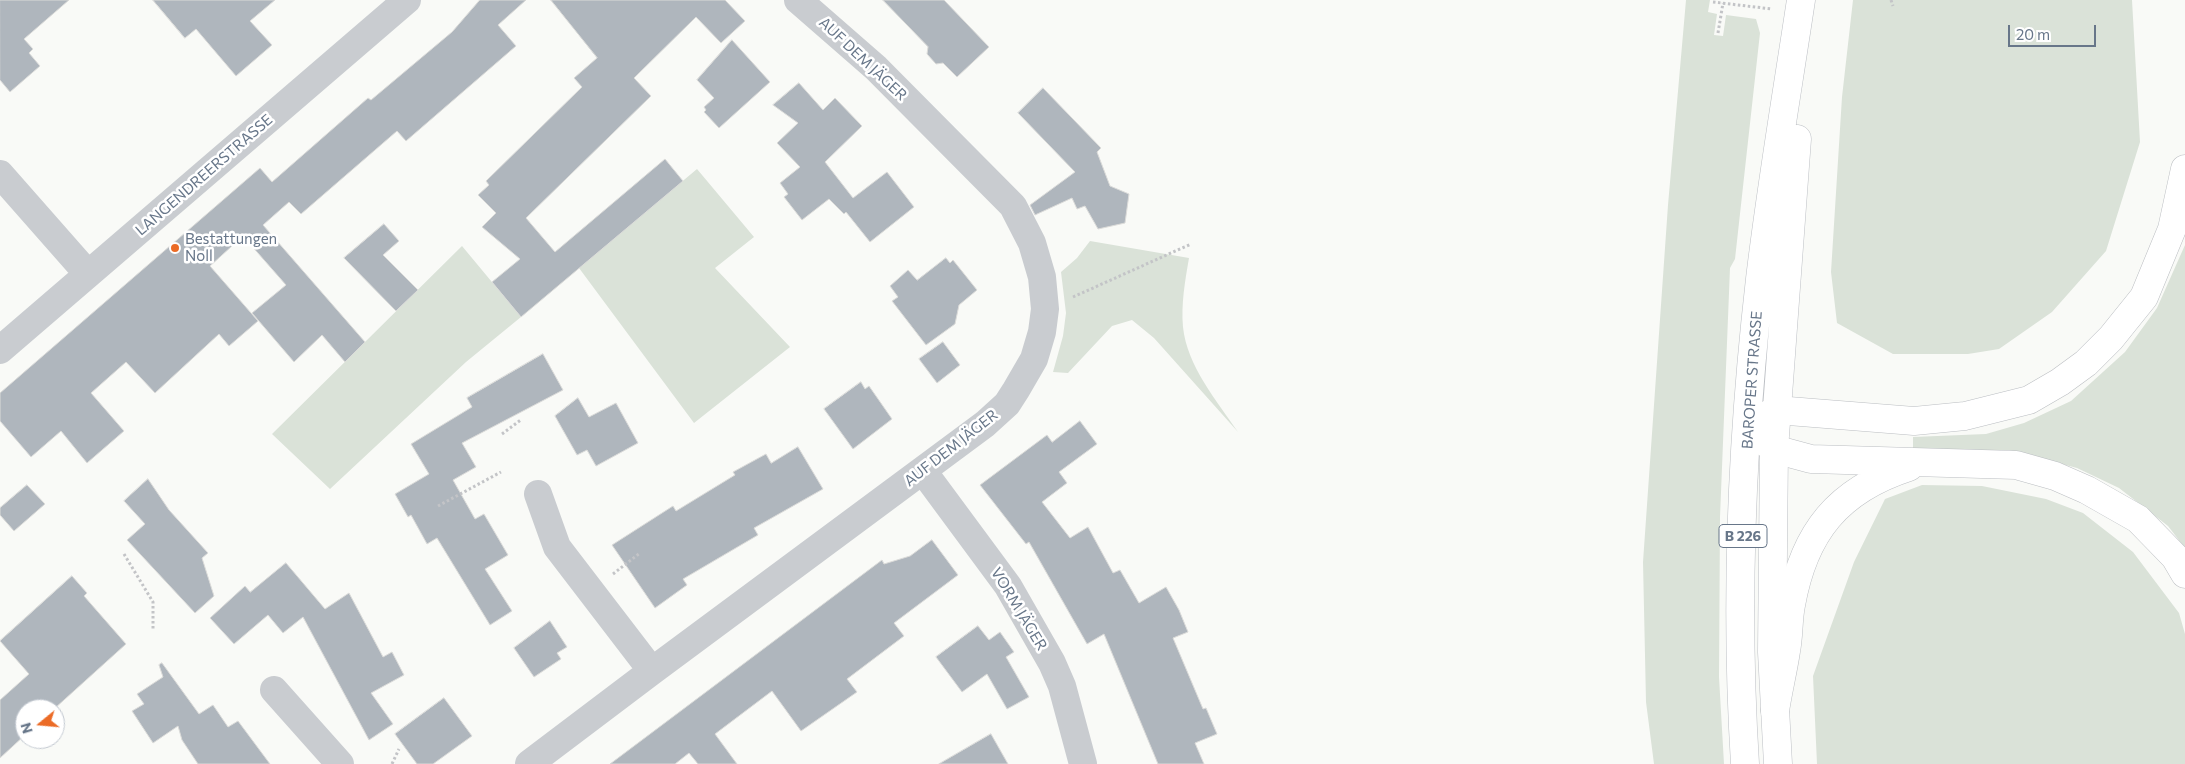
<!DOCTYPE html>
<meta charset="utf-8">
<style>
body{margin:0}
#map{position:relative;width:2185px;height:764px;overflow:hidden;background:#f9faf7;font-family:Commissioner,sans-serif}
canvas{display:block}
.north{position:absolute;left:15px;top:699px;width:50px;height:50px;box-sizing:border-box;background:#fff;border:1px solid #c2c8d0;border-radius:50%;rotate:253deg;font-size:14px;font-weight:700;line-height:20px;text-align:center;color:#677689}
.north::after{content:'';display:block;margin:auto;width:18px;height:22px;background:#eb6b26;clip-path:polygon(50% 0,100% 100%,50% 72%,0 100%)}
.scale{position:absolute;left:2008px;top:25px;width:88px;height:22px;box-sizing:border-box;border:2px solid #677689;border-top:0;padding-left:6px;font-size:15px;line-height:18px;white-space:nowrap;color:#677689;-webkit-text-stroke:4px #fff;paint-order:stroke}
</style>
<div id="map">
<canvas width="2185" height="764"></canvas>
<div class="north">N</div>
<div class="scale">20 m</div>
</div>
<script>
const context = document.querySelector('canvas').getContext('2d');
context.lineJoin = 'round';
function fill(path, color) {
  context.fillStyle = color;
  context.fill(path, 'evenodd');
}
function trace(path, color, width, dash) {
  context.strokeStyle = color;
  context.lineWidth = width;
  context.lineCap = dash ? 'butt' : 'round';
  context.setLineDash(dash || []);
  context.stroke(path);
}
function write(font, color, halo, rows, align = 'center') {
  context.font = font + ' Commissioner,sans-serif';
  context.lineWidth = 5;
  context.setLineDash([]);
  context.textBaseline = 'middle';
  context.strokeStyle = halo;
  context.fillStyle = color;
  for (const [text, x, y, turn = 0] of rows) {
    context.save();
    context.translate(x, y);
    context.rotate((+turn || 0) * Math.PI / 180);
    context.textAlign = isNaN(turn) ? turn : align;
    if (halo) context.strokeText(text, 0, 0);
    context.fillText(text, 0, 0);
    context.restore();
  }
}
fill(new Path2D(`
 M 1686,0 L 1710,0 L 1708,12 L 1717,14 L 1714,35 L 1723,36 L 1726,15 L 1756,19 L 1760,33 L 1735,259 L 1730,268 L 1720,517 L 1719,677 L 1724,764 L 1654,764 L 1646,702 L 1643,562 L 1668,205 Z
 M 1853,0 L 2132,0 L 2140,142 L 2106,251 L 2052,312 L 1999,349 L 1968,354 L 1893,354 L 1837,323 L 1831,272 L 1842,97 Z
 M 697,169 L 754,237 L 715,268 L 790,347 L 694,423 L 579,268 Z
 M 1090,241 L 1189,258 C 1185,281 1181,304 1183,327 C 1187,366 1217,401 1238,432 L 1154,338 L 1132,320 L 1112,326 L 1068,373 L 1053,372 L 1063,336 L 1066,313 L 1061,272 L 1077,258 Z
 M 2185,245 L 2185,548 L 2168,526 L 2119,488 L 2077,468 L 2009,450 L 1913,450 L 1913,437 L 1986,434 L 2024,423 L 2071,401 L 2125,352 L 2157,308 Z
 M 462,246 L 521,317 L 466,362 L 330,489 L 272,434 Z
 M 1922,485 L 1982,486 L 2046,499 L 2083,513 L 2133,552 L 2179,613 L 2185,634 L 2185,764 L 1817,764 L 1813,676 L 1854,562 L 1885,499 Z`), '#dae2d8');
const building = new Path2D(`
 M 0,0 L 69,0 L 24,39 L 33,49 L 29,53 L 40,66 L 10,92 L 0,80 Z
 M 153,0 L 275,0 L 250,21 L 272,45 L 236,76 L 196,29 L 185,38 Z
 M 480,0 L 526,0 L 498,25 L 516,46 L 406,141 L 397,131 L 301,214 L 289,202 L 263,225 L 365,342 L 345,362 L 322,335 L 294,362 L 252,313 L 286,285 L 243,236 L 210,266 L 258,321 L 229,346 L 219,334 L 155,393 L 126,362 L 91,393 L 124,431 L 87,463 L 61,431 L 31,457 L 0,421 L 0,393 L 260,168 L 272,182 L 368,98 L 371,100 L 452,32 Z
 M 551,0 L 725,0 L 745,21 L 721,43 L 696,17 L 634,78 L 651,96 L 526,218 L 555,252 L 665,159 L 683,181 L 521,317 L 492,282 L 520,259 L 482,227 L 496,213 L 478,195 L 489,185 L 486,181 L 582,87 L 574,78 L 597,58 Z
 M 883,0 L 944,0 L 989,47 L 957,77 L 943,63 L 936,64 L 927,54 L 928,47 Z
 M 732,40 L 770,82 L 719,128 L 704,112 L 706,110 L 704,107 L 714,98 L 697,80 Z
 M 799,83 L 823,110 L 835,98 L 862,126 L 825,162 L 853,198 L 887,172 L 914,207 L 870,242 L 846,212 L 844,214 L 829,199 L 802,220 L 784,197 L 788,194 L 780,183 L 800,167 L 777,143 L 798,123 L 773,105 Z
 M 1043,88 L 1101,148 L 1097,152 L 1110,186 L 1129,194 L 1125,223 L 1098,229 L 1085,206 L 1077,209 L 1072,198 L 1035,215 L 1030,205 L 1075,172 L 1018,113 Z
 M 384,224 L 399,241 L 383,255 L 418,290 L 396,311 L 344,258 Z
 M 946,258 L 950,263 L 953,260 L 977,290 L 959,305 L 955,324 L 926,345 L 892,301 L 898,297 L 890,286 L 908,270 L 917,280 Z
 M 943,342 L 960,365 L 937,383 L 919,359 Z
 M 543,354 L 563,390 L 462,443 L 476,467 L 453,480 L 475,519 L 484,514 L 508,555 L 485,569 L 512,611 L 490,625 L 437,538 L 427,544 L 411,515 L 408,517 L 395,494 L 429,474 L 411,444 L 472,407 L 467,398 Z
 M 861,382 L 865,389 L 869,386 L 892,419 L 853,449 L 824,409 Z
 M 578,398 L 589,417 L 616,403 L 638,443 L 596,466 L 587,450 L 577,455 L 555,416 Z
 M 1080,421 L 1097,444 L 1059,472 L 1067,483 L 1042,502 L 1070,538 L 1088,527 L 1113,573 L 1120,570 L 1139,603 L 1166,587 L 1179,610 L 1188,632 L 1173,638 L 1203,709 L 1206,708 L 1217,734 L 1195,743 L 1204,764 L 1158,764 L 1104,634 L 1087,644 L 1029,542 L 1026,544 L 980,485 L 1047,435 L 1052,442 Z
 M 798,447 L 823,489 L 754,528 L 758,535 L 683,579 L 687,585 L 655,608 L 612,545 L 673,506 L 676,511 L 735,475 L 733,472 L 766,454 L 771,463 Z
 M 148,479 L 169,510 L 208,553 L 202,558 L 214,596 L 195,613 L 127,540 L 145,524 L 124,501 Z
 M 27,485 L 45,504 L 14,531 L 0,515 L 0,508 Z
 M 932,540 L 958,575 L 894,623 L 904,636 L 847,679 L 857,692 L 801,731 L 772,691 L 715,734 L 737,764 L 698,764 L 689,753 L 675,764 L 610,764 L 882,560 L 884,564 L 910,556 Z
 M 286,563 L 325,609 L 349,593 L 383,657 L 392,652 L 404,675 L 371,693 L 393,724 L 369,740 L 303,617 L 283,633 L 268,615 L 234,644 L 210,618 L 245,586 L 250,592 Z
 M 72,576 L 87,593 L 84,596 L 126,644 L 54,709 L 25,709 L 25,735 L 0,758 L 0,700 L 29,674 L 0,641 Z
 M 550,621 L 567,647 L 557,653 L 561,659 L 534,677 L 514,648 Z
 M 978,626 L 989,640 L 1000,632 L 1014,652 L 1006,657 L 1029,697 L 1007,709 L 987,674 L 962,692 L 936,657 Z
 M 162,663 L 199,714 L 213,705 L 228,727 L 238,721 L 270,764 L 198,764 L 182,740 L 178,726 L 153,743 L 132,711 L 144,704 L 137,694 L 163,677 L 159,665 Z
 M 444,698 L 472,736 L 433,764 L 417,764 L 395,734 Z
 M 991,734 L 1008,764 L 939,764 Z`);
fill(building, '#afb6bd');
trace(building, '#dbdbd9', 1);
const major = new Path2D(`
 M 1745,764 C 1735,606 1742,436 1760,279 C 1771,186 1787,93 1801,0
 M 1778,764 L 1772,652 L 1774,449 L 1797,139`);
const highway = new Path2D(`
 M 2185,169 L 2172,229 L 2144,297 L 2111,338 L 2086,363 L 2060,382 L 2029,400 L 1965,416 L 1914,421 L 1776,410 L 1747,428 L 1774,449 L 1811,459 L 2016,465 L 2055,476 L 2087,490 L 2138,519 L 2175,557 L 2185,574
 M 1775,711 C 1778,691 1783,671 1786,651 C 1789,636 1788,620 1791,605 C 1804,532 1838,490 1909,467`);
trace(major, '#bcbfc4', 29);
trace(highway, '#bbbec2', 29);
trace(new Path2D(`
 M 1891,0 L 1893,6
 M 1713,2 L 1772,9
 M 1718,33 L 1723,3
 M 1073,297 L 1191,244
 M 502,434 L 522,419
 M 438,506 L 501,472
 M 124,554 L 153,602 L 153,629
 M 613,574 L 640,553
 M 392,764 L 399,749`), '#c3c4c7', 3, [2.5, 2.5]);
trace(new Path2D(`
 M 0,174 L 88,274
 M 0,350 L 407,0
 M 923,471 L 1008,586 L 1052,663 L 1062,686 L 1083,764
 M 538,494 L 557,547 L 652,671
 M 274,690 L 340,764
 M 529,764 L 652,671 L 985,424 L 1007,404 L 1016,390 L 1034,359 L 1042,332 L 1045,309 L 1042,277 L 1032,243 L 1013,206 L 876,68 L 798,0`), '#c9ccd0', 28);
trace(major, '#fff', 28);
trace(highway, '#fff', 28);
for (const [x, y, r, color] of [
 [175,248,5,"#eb6b26"]
]) {
  const dot = new Path2D();
  dot.arc(x, y, r, 0, 2 * Math.PI);
  context.fillStyle = color;
  context.fill(dot);
  trace(dot, '#fff', 2);
}
for (const [x, y, w] of [
 [1743,536,48]
]) {
  const box = new Path2D();
  box.roundRect(x - w / 2, y - 11.5, w, 23, 4);
  context.fillStyle = '#fff';
  context.fill(box);
  trace(box, '#677689', 1);
}
write('bold 14px', '#677689', null, [
 ["B 226",1743,536]
]);
write('15px', '#677689', '#fff', [
 ["AUF DEM JÄGER",863,59,43],
 ["LANGENDREERSTRASSE",204,175,-41],
 ["BAROPER STRASSE",1752,380,-86],
 ["AUF DEM JÄGER",951,448,-38],
 ["VORM JÄGER",1019,609,59]
]);
write('15px', '#677689', '#fff', [
 ["Bestattungen",185,239],
 ["Noll",185,256]
], 'left');
</script>
